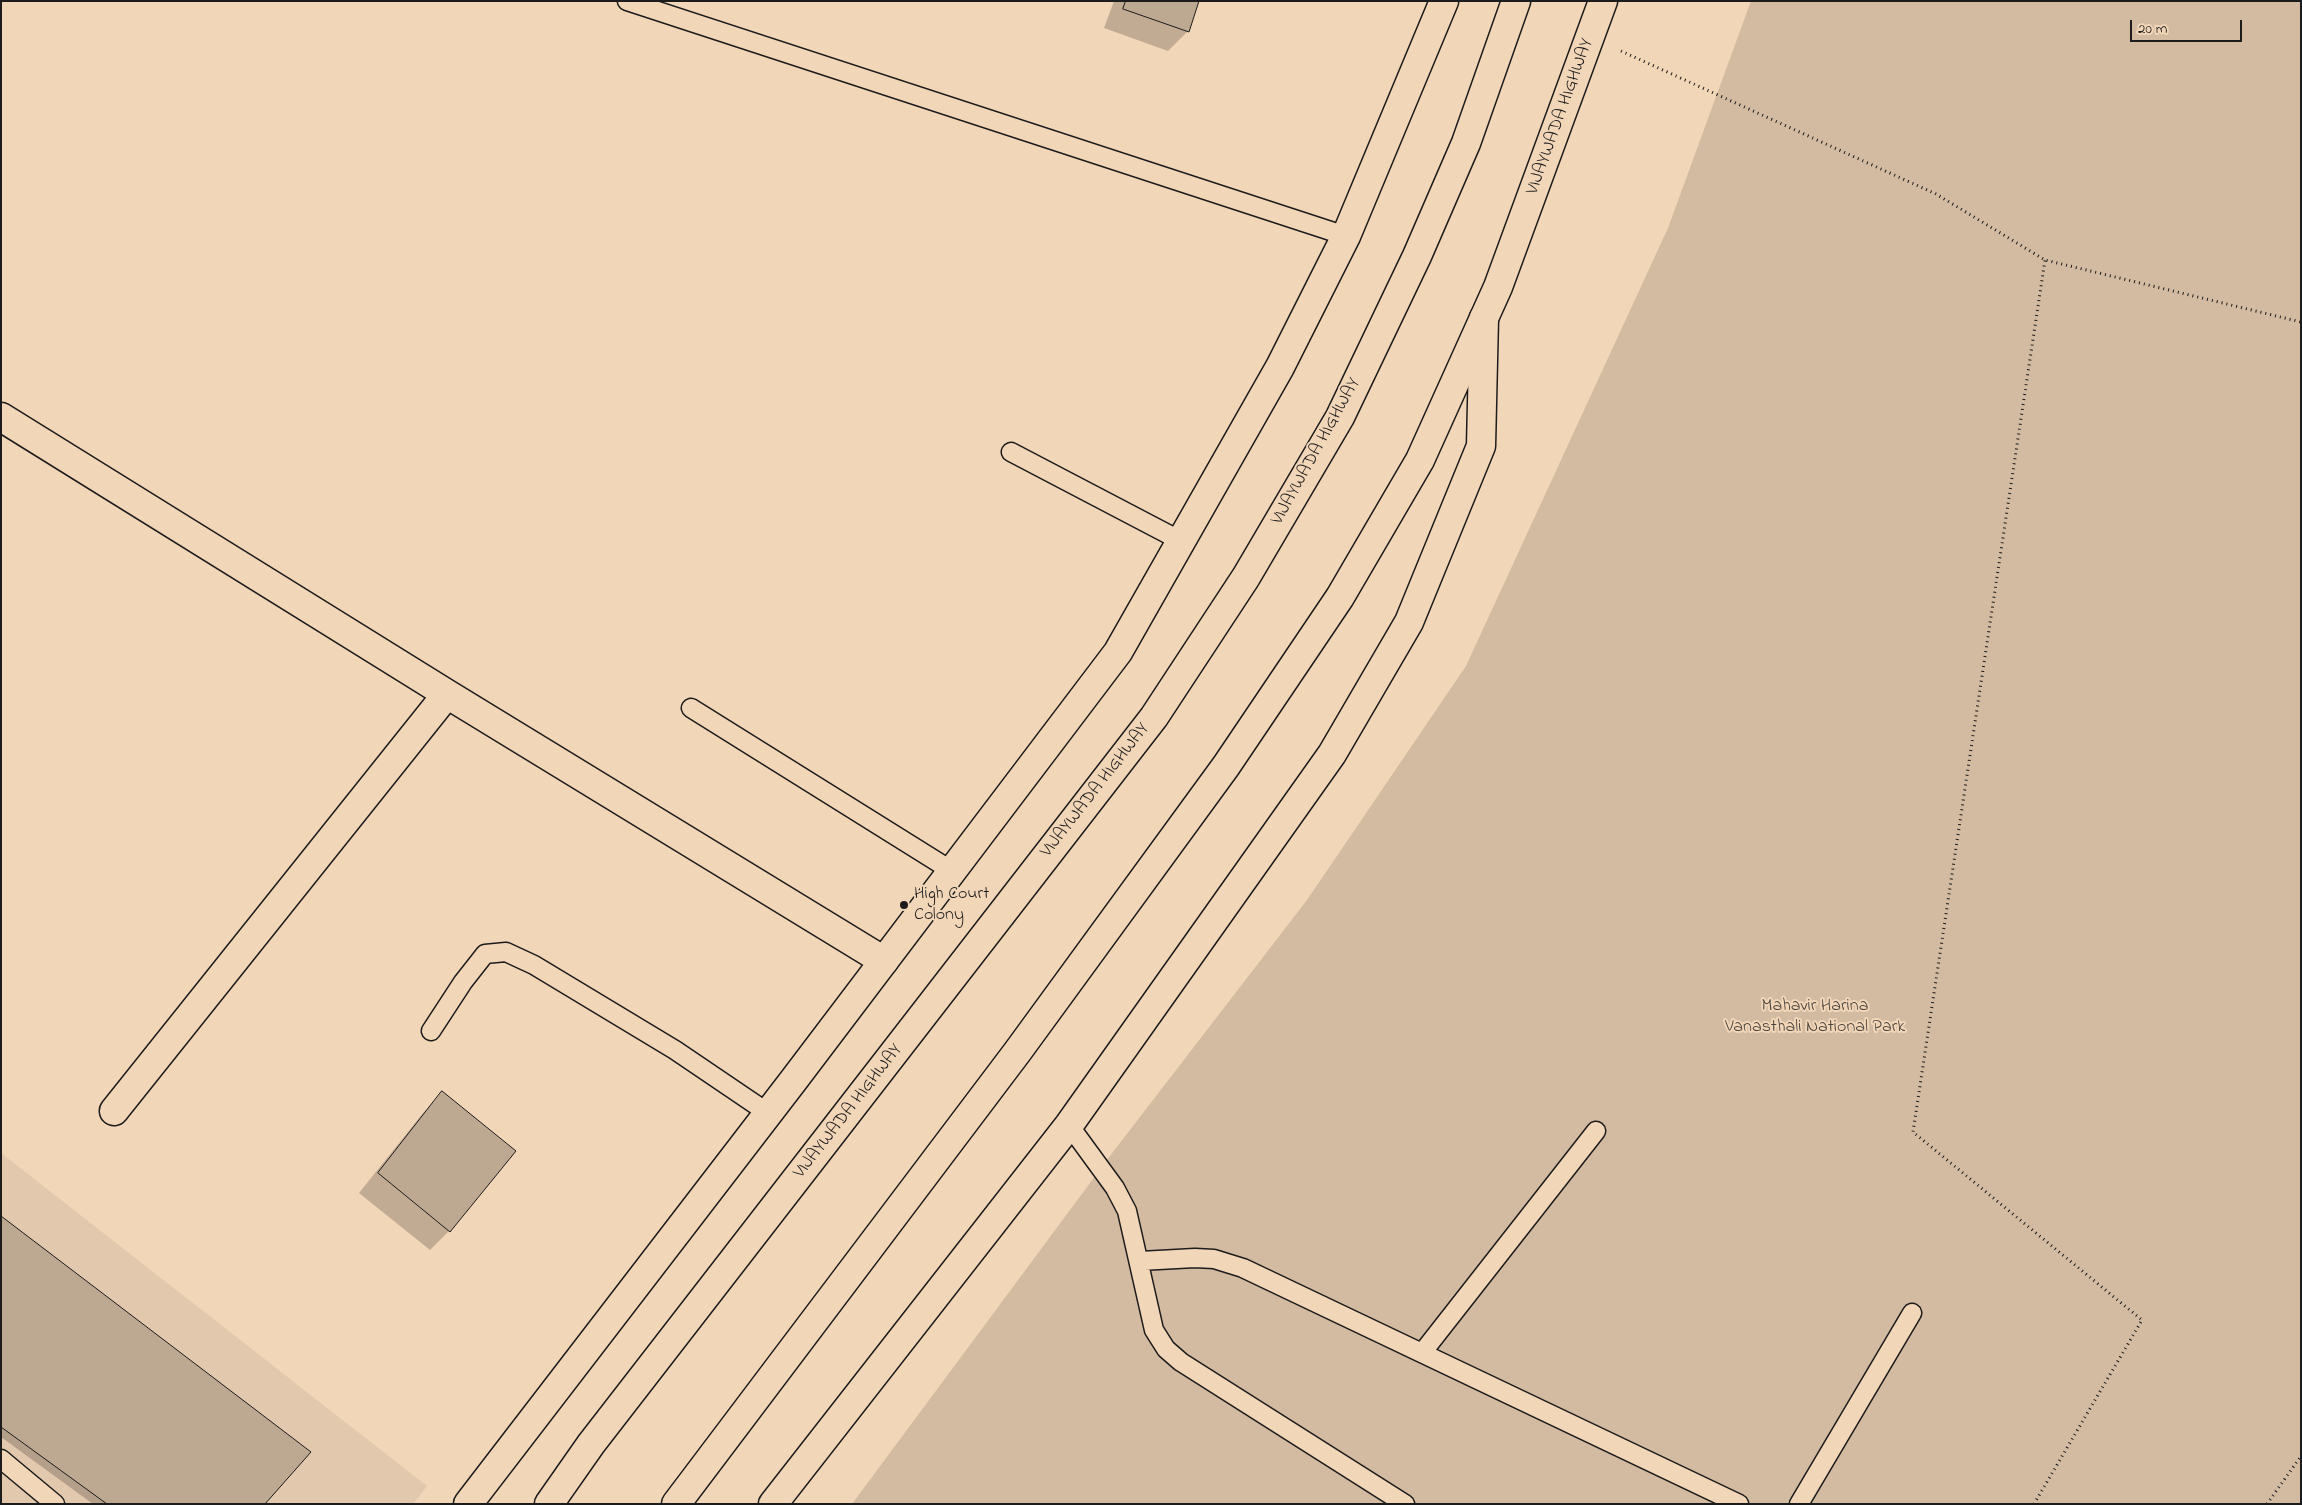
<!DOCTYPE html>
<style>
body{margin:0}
#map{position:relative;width:2302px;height:1505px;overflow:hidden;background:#f2d6b8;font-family:"Indie Flower",sans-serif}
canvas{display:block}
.frame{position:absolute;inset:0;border:2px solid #1c1c1c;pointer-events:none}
.scale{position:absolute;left:2130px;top:20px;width:112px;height:22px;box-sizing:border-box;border:2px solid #1c1c1c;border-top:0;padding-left:6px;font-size:15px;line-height:18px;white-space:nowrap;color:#1c1c1c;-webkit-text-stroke:4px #f2d6b8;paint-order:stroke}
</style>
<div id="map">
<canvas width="2302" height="1505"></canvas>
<div class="frame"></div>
<div class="scale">20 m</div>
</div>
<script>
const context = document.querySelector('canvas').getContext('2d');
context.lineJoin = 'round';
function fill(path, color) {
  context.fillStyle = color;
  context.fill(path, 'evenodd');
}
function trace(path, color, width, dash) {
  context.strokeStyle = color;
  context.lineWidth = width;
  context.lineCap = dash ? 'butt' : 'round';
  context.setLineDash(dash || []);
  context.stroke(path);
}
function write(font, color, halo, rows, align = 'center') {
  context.font = font + ' "Indie Flower",sans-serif';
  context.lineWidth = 4;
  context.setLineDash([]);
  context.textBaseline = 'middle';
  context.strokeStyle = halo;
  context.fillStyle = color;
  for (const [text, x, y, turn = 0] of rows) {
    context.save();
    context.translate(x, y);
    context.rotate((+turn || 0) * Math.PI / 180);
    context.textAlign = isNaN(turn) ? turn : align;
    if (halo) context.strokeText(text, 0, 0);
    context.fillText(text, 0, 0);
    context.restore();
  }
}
fill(new Path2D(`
 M 1,1153 L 427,1486 L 413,1504 L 1,1504 Z`), '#e2c8ad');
fill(new Path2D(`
 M 1751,1 L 2301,1 L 2301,1504 L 852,1504 L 1113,1152 L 1307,900 L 1466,666 L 1668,228 Z`), '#d2bba1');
fill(new Path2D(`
 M 1114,1 L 1198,1 L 1188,31 L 1168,51 L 1104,28 Z
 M 442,1093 L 449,1231 L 430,1250 L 359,1193 L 423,1113 Z
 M 1,1217 L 264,1504 L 93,1504 L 1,1437 Z`), '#0003');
const building = new Path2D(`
 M 1126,1 L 1199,1 L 1189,32 L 1123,9 Z
 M 442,1091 L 516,1151 L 450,1232 L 378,1173 Z
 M 1,1216 L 311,1452 L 265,1504 L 107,1504 L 1,1427 Z`);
fill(building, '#bda892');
trace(building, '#1c1c1c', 1);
const service = new Path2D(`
 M 627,1 L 1346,236
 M 1011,452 L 1181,541
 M 691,708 L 952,871
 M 431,1031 L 463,982 L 485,954 L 506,952 L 534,965 L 675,1050 L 768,1113
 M 1069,1125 L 1115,1188 L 1127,1211 L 1154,1330 L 1166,1349 L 1181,1362 L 1405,1504
 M 1140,1261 L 1195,1258 L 1214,1259 L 1243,1268 L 1739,1504
 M 1422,1353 L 1596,1131
 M 1,1459 L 55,1504
 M 1799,1504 L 1912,1313`);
const minor = new Path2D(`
 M 1,417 L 447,694 L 884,961
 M 114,1111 L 447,694`);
const tertiary = new Path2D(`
 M 468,1504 L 793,1081 L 1118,652 L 1280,367 L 1346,236 L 1444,1
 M 773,1504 L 1069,1125 L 1332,754 L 1409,622 L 1481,446 L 1484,318`);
const trunk = new Path2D(`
 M 549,1504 L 591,1444 L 1154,717 L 1246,577 L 1340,417 L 1417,256 L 1466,143 L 1516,1
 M 676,1504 L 1018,1051 L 1226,766 L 1340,597 L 1420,460 L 1498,287 L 1603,1`);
trace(service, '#1c1c1c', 21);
trace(minor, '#1c1c1c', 31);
trace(tertiary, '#1c1c1c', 31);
trace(trunk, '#1c1c1c', 31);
trace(new Path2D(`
 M 1621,51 L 1936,194 L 2045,260 L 2301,322
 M 2034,1504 L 2142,1320 L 1913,1132 L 2045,260
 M 2267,1504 L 2301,1456`), '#1c1c1c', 3, [1, 4]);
trace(service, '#f2d6b8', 18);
trace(minor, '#f2d6b8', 28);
trace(tertiary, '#f2d6b8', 28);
trace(trunk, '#f2d6b8', 28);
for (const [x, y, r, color] of [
 [904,905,5,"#1c1c1c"]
]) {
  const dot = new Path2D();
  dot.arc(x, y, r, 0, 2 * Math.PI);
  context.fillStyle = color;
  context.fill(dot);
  trace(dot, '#f2d6b8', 2);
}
write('18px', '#1c1c1c', '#f2d6b8', [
 ["VIJAYWADA HIGHWAY",1561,117,-70],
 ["VIJAYWADA HIGHWAY",1317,452,-61],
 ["VIJAYWADA HIGHWAY",1096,791,-52],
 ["VIJAYWADA HIGHWAY",849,1112,-52]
]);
write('18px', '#1c1c1c', '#f2d6b8', [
 ["High Court",914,895],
 ["Colony",914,916]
], 'left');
write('18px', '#4a443d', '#f2d6b8', [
 ["Mahavir Harina",1815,1007],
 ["Vanasthali National Park",1815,1028]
]);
</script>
